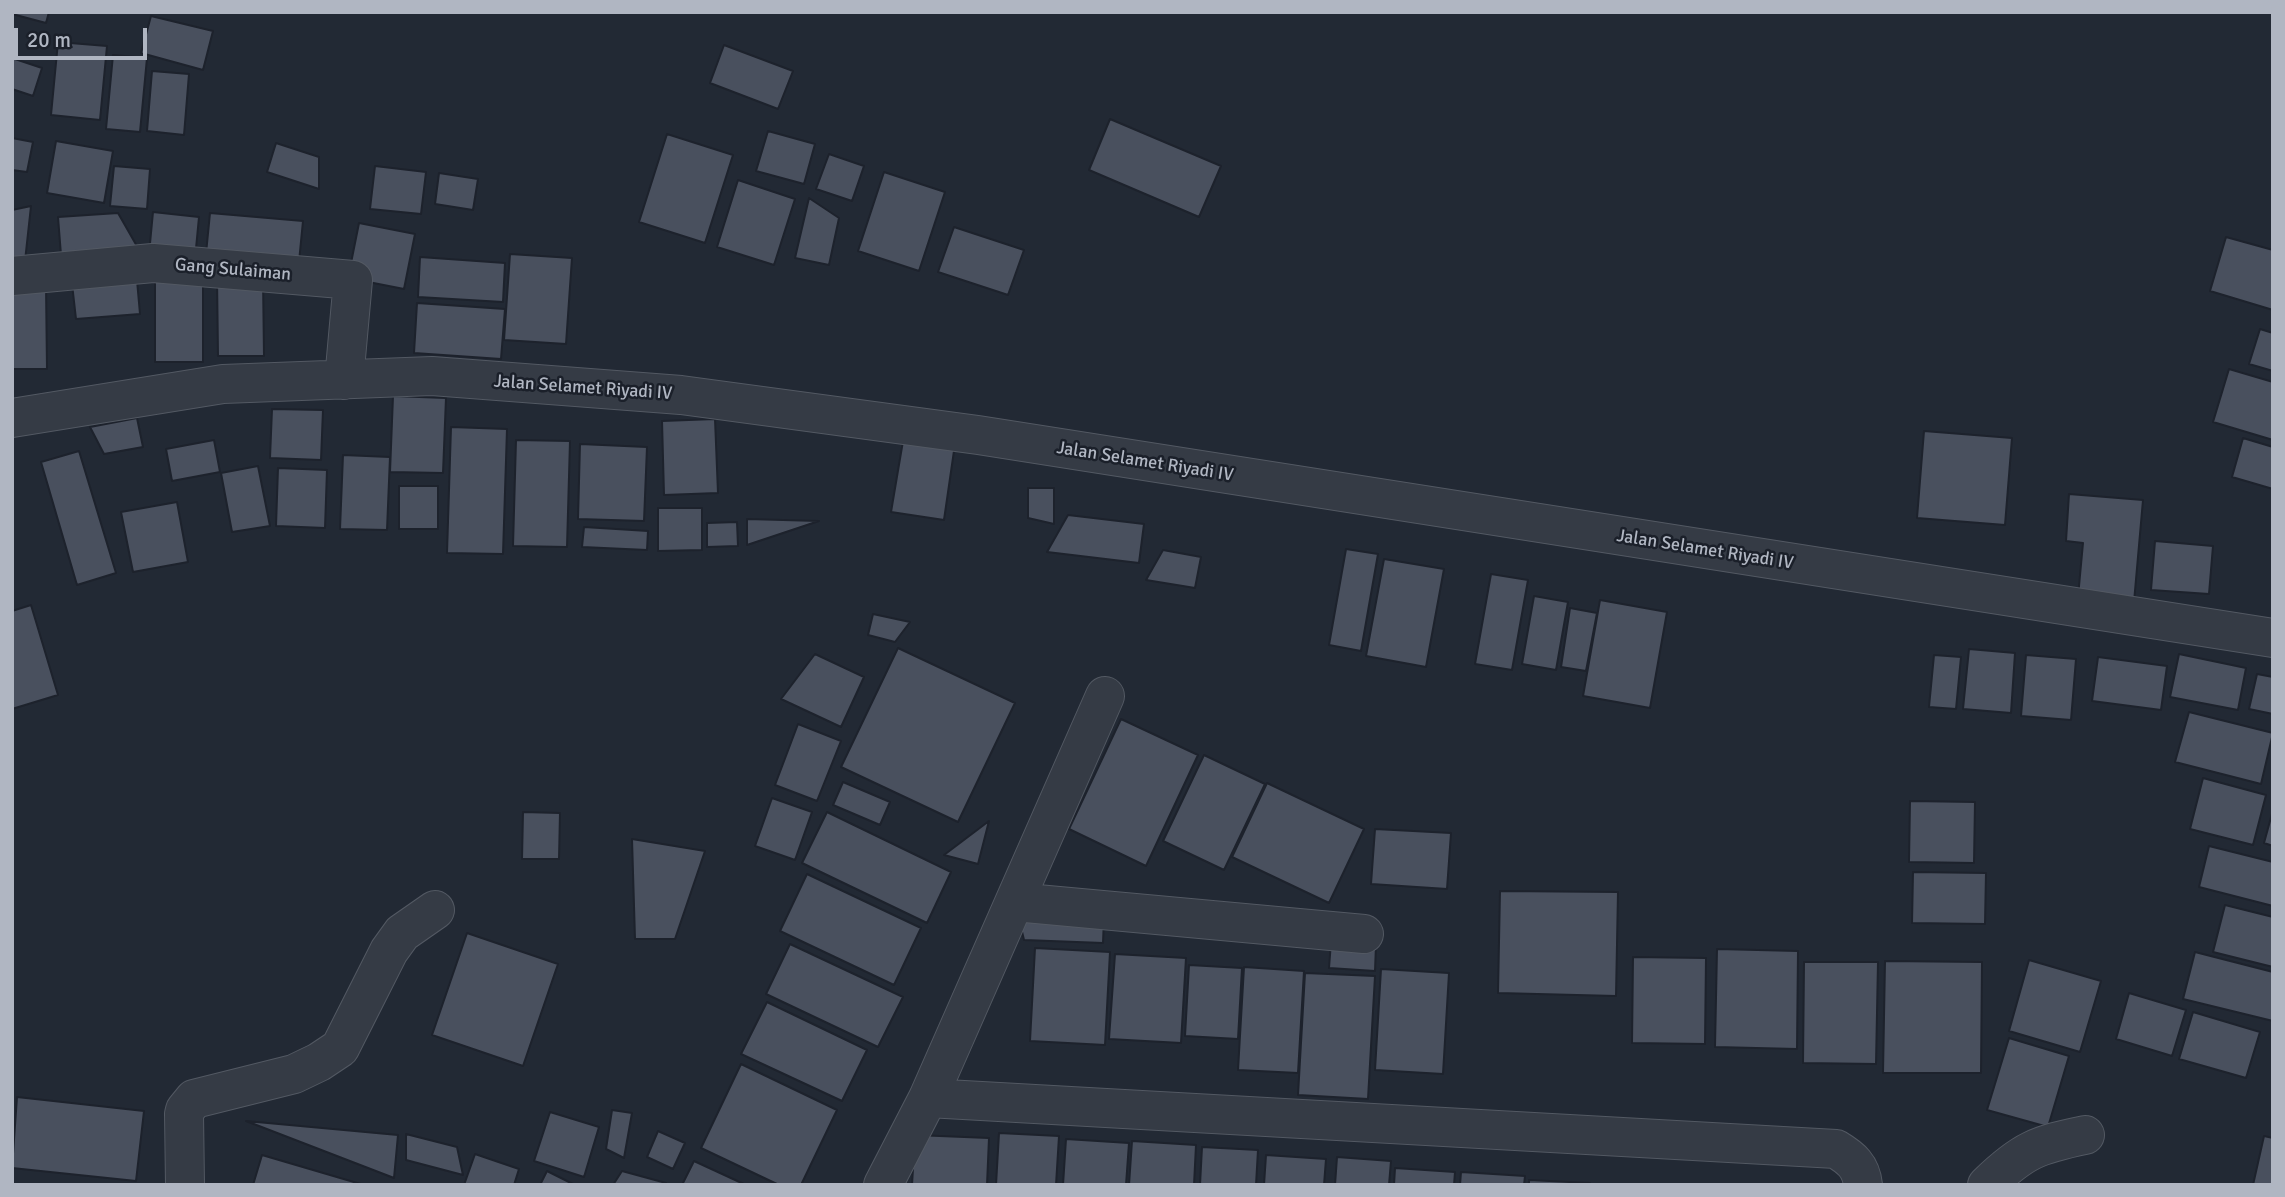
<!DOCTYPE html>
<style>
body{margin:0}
#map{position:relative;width:2285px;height:1197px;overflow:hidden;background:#222934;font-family:Signika,sans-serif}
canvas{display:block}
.frame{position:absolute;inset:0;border:14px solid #b0b6c2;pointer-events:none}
.scale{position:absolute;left:14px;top:28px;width:133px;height:32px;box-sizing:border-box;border:4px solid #b0b6c2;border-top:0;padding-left:9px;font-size:21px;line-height:24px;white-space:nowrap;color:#b0b6c2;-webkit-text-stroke:5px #1b202a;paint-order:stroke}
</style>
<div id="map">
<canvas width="2285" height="1197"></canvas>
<div class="frame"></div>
<div class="scale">20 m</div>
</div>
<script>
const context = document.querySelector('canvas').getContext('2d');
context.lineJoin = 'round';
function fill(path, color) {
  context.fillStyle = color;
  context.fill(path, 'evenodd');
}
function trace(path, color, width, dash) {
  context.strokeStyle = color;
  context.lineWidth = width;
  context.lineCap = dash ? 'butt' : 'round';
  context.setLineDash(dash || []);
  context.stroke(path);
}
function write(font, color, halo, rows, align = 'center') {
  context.font = font + ' Signika,sans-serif';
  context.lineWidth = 5;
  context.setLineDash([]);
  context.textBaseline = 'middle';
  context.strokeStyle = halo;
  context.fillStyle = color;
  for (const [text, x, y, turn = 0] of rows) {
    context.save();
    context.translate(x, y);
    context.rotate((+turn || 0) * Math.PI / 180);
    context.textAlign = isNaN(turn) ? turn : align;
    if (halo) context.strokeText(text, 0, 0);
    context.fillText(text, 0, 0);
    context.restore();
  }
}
const building = new Path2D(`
 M 12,12 L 49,12 L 46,23 L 12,14 Z
 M 151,16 L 213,31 L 203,70 L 141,53 Z
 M 58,42 L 107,46 L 100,120 L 51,115 Z
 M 724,45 L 793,71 L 778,109 L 710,83 Z
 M 113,55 L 147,58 L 140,132 L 106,129 Z
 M 12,58 L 42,68 L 33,96 L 12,89 Z
 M 152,71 L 189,74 L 184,135 L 147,131 Z
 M 1110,119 L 1221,166 L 1199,217 L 1089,170 Z
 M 768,131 L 815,144 L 804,184 L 756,171 Z
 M 667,134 L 733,155 L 705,243 L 639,222 Z
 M 12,138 L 33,142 L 27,172 L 12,170 Z
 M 56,141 L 113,151 L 104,203 L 47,193 Z
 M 276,143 L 319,157 L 319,189 L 267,172 Z
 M 829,154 L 864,166 L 852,201 L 816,189 Z
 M 114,166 L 150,169 L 147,209 L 110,206 Z
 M 375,166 L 426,172 L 421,214 L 370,209 Z
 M 884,172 L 945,192 L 919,271 L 858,251 Z
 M 439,173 L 478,179 L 473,210 L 435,204 Z
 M 738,180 L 795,199 L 774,265 L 717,247 Z
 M 809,198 L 839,218 L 829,265 L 795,258 Z
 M 31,206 L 25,261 L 12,263 L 12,210 Z
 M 153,212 L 199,217 L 195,259 L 149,254 Z
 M 118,213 L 138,248 L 61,255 L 58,217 Z
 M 210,213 L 303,221 L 298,272 L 205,264 Z
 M 359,223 L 415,234 L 404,289 L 348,278 Z
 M 954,227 L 1024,250 L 1008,295 L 938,272 Z
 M 2226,237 L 2273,250 L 2273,310 L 2210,291 Z
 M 510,254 L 572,258 L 566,344 L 504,340 Z
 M 420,257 L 505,263 L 503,302 L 418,297 Z
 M 136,269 L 140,314 L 76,319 L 71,275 Z
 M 155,274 L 203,274 L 203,362 L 155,362 Z
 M 217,277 L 263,277 L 264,356 L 218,356 Z
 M 12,285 L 46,285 L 47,369 L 12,369 Z
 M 417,303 L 505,309 L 501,359 L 414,353 Z
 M 2260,329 L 2273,333 L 2273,371 L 2249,364 Z
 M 2229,369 L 2273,382 L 2273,440 L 2213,422 Z
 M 393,396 L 446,398 L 443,473 L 390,472 Z
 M 272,409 L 323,410 L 321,460 L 270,458 Z
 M 137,418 L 143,447 L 104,454 L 90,427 Z
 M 715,419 L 718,493 L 664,495 L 662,421 Z
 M 451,427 L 507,429 L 503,554 L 447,553 Z
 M 1924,431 L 2012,438 L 2005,525 L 1917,518 Z
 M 904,435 L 955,444 L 944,520 L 891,512 Z
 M 2243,438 L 2273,447 L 2273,489 L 2232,477 Z
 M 214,440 L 220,472 L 172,481 L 166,449 Z
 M 516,440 L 570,441 L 567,547 L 513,546 Z
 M 580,444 L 647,447 L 644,521 L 578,519 Z
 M 79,451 L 116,573 L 77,585 L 41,462 Z
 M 343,455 L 390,457 L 387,530 L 340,529 Z
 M 258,466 L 270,526 L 232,532 L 221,473 Z
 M 278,468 L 327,470 L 325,528 L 276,526 Z
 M 399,486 L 438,486 L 438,529 L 399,529 Z
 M 1028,488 L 1054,488 L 1054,524 L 1028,518 Z
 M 2069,494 L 2143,500 L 2134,602 L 2078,597 L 2083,543 L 2066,541 Z
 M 177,502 L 188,562 L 133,572 L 121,512 Z
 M 658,508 L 702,508 L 702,550 L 658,551 Z
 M 1068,515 L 1144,524 L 1139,563 L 1047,552 Z
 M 747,519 L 819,521 L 747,545 Z
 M 737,522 L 738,546 L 707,547 L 707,523 Z
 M 584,527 L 648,531 L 647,550 L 582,547 Z
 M 2155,541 L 2213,546 L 2209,594 L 2151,590 Z
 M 1346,549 L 1378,554 L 1361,651 L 1329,645 Z
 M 1163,550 L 1201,557 L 1195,588 L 1146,580 Z
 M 1384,559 L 1444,569 L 1426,667 L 1366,656 Z
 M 1491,574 L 1528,580 L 1512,670 L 1475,664 Z
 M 1534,596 L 1568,602 L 1556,670 L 1522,664 Z
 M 1600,600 L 1667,612 L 1650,708 L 1583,696 Z
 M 31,605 L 58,695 L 12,709 L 12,611 Z
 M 1570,608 L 1597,613 L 1586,671 L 1561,667 Z
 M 873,614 L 910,622 L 895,642 L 868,635 Z
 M 898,648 L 1015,703 L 958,822 L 841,767 Z
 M 1969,649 L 2015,653 L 2011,713 L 1963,709 Z
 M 815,654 L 864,677 L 841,727 L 781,699 Z
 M 2179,654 L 2246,668 L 2238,710 L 2170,697 Z
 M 1934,655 L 1961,657 L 1956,709 L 1929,707 Z
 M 2026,655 L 2076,659 L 2071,720 L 2021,716 Z
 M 2098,657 L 2167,666 L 2161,710 L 2092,701 Z
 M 2257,674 L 2273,677 L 2273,714 L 2249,709 Z
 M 2189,712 L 2273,733 L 2261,784 L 2175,762 Z
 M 1121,719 L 1198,755 L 1146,866 L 1069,829 Z
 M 798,724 L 841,741 L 817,801 L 775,785 Z
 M 1204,755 L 1265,784 L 1224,870 L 1163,841 Z
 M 2203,778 L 2266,795 L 2253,845 L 2190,829 Z
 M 843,782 L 890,802 L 880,825 L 833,805 Z
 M 1267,783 L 1364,829 L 1329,903 L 1232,857 Z
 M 772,798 L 812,812 L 795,860 L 755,846 Z
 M 1910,801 L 1975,802 L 1974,863 L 1909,862 Z
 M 2273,810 L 2273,846 L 2264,843 Z
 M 523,812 L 560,813 L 559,859 L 522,859 Z
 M 827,812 L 951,872 L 927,923 L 802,863 Z
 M 989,821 L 978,864 L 944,855 Z
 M 1375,829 L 1451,833 L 1447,889 L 1371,884 Z
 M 632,839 L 705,851 L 675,939 L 635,939 Z
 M 2209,846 L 2273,862 L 2273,906 L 2199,887 Z
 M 1913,872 L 1986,873 L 1985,924 L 1912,923 Z
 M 807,874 L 921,928 L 894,985 L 780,931 Z
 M 1500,891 L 1618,892 L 1616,996 L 1498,993 Z
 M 2225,905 L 2273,917 L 2273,967 L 2213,952 Z
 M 1018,915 L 1104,918 L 1103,943 L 1024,940 Z
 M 467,933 L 558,964 L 523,1066 L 432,1035 Z
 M 1331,942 L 1376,945 L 1375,971 L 1329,968 Z
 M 790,944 L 903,997 L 878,1047 L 766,994 Z
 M 1035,948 L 1110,952 L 1105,1045 L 1030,1041 Z
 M 1717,949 L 1798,951 L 1797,1049 L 1715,1047 Z
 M 2195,952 L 2273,972 L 2273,1021 L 2183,999 Z
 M 1115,954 L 1186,958 L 1181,1043 L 1109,1039 Z
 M 1633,957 L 1706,958 L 1705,1044 L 1632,1043 Z
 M 2029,960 L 2101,981 L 2080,1052 L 2009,1031 Z
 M 1885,961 L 1982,962 L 1981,1073 L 1883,1073 Z
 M 1804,962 L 1878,962 L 1876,1064 L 1803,1063 Z
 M 1189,965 L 1242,968 L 1238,1039 L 1185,1036 Z
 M 1244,967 L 1304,971 L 1298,1073 L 1238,1070 Z
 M 1381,969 L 1449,973 L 1443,1074 L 1375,1070 Z
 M 1305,973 L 1375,976 L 1368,1099 L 1298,1095 Z
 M 2129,993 L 2186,1010 L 2172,1056 L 2116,1039 Z
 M 767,1002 L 867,1050 L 842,1101 L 741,1054 Z
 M 2193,1012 L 2260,1032 L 2246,1078 L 2179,1059 Z
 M 2009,1038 L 2069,1056 L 2048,1127 L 1987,1110 Z
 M 741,1064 L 837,1110 L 801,1185 L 779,1185 L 701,1148 Z
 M 17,1097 L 144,1111 L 136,1181 L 12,1168 Z
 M 612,1110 L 632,1113 L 624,1158 L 606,1149 Z
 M 550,1112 L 599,1127 L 584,1177 L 534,1161 Z
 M 246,1121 L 398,1135 L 394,1178 Z
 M 658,1131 L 685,1143 L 673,1169 L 647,1157 Z
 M 999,1133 L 1059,1136 L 1056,1185 L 996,1185 Z
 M 406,1134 L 457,1147 L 463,1175 L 406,1160 Z
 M 915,1135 L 989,1138 L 987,1185 L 912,1185 Z
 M 2264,1136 L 2273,1138 L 2273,1185 L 2253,1185 Z
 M 1066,1139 L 1129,1143 L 1126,1185 L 1063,1185 Z
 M 1132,1141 L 1196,1145 L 1194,1185 L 1129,1185 Z
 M 1202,1147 L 1258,1150 L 1256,1185 L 1200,1185 Z
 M 475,1154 L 519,1169 L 514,1185 L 464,1185 Z
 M 262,1155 L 364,1185 L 253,1185 Z
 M 1266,1155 L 1326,1159 L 1324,1185 L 1264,1185 Z
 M 1337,1157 L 1391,1161 L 1389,1185 L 1335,1185 Z
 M 694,1161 L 746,1185 L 682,1185 Z
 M 1395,1168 L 1455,1172 L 1454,1185 L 1394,1185 Z
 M 547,1171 L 575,1185 L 540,1185 Z
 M 622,1171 L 666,1183 L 665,1185 L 613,1185 Z
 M 1461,1172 L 1525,1176 L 1524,1185 L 1460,1185 Z
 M 1529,1180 L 1590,1183 L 1590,1185 L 1529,1185 Z`);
fill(building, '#49505e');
trace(building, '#1d222c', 2);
const minor = new Path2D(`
 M 12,276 L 153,263 L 353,280 L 344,380
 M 12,418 L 223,384 L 432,376 L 681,395 L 978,435 L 2273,638
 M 1015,902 L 1364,934
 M 928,1098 L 1836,1149 C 1851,1158 1861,1166 1863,1185
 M 185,1185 L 184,1114 L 185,1110 L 194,1099 L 294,1074 L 319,1062 L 340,1048 L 389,951 L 402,933 L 435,910
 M 883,1185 L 928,1098 L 1105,696
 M 1987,1185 C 2023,1150 2037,1145 2085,1135`);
trace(minor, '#535963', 40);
trace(minor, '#353b45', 38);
write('18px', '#b0b6c2', '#1b202a', [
 ["Gang Sulaiman",233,270,5],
 ["Jalan Selamet Riyadi IV",583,388,4],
 ["Jalan Selamet Riyadi IV",1145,462,9],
 ["Jalan Selamet Riyadi IV",1705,550,9]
]);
</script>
